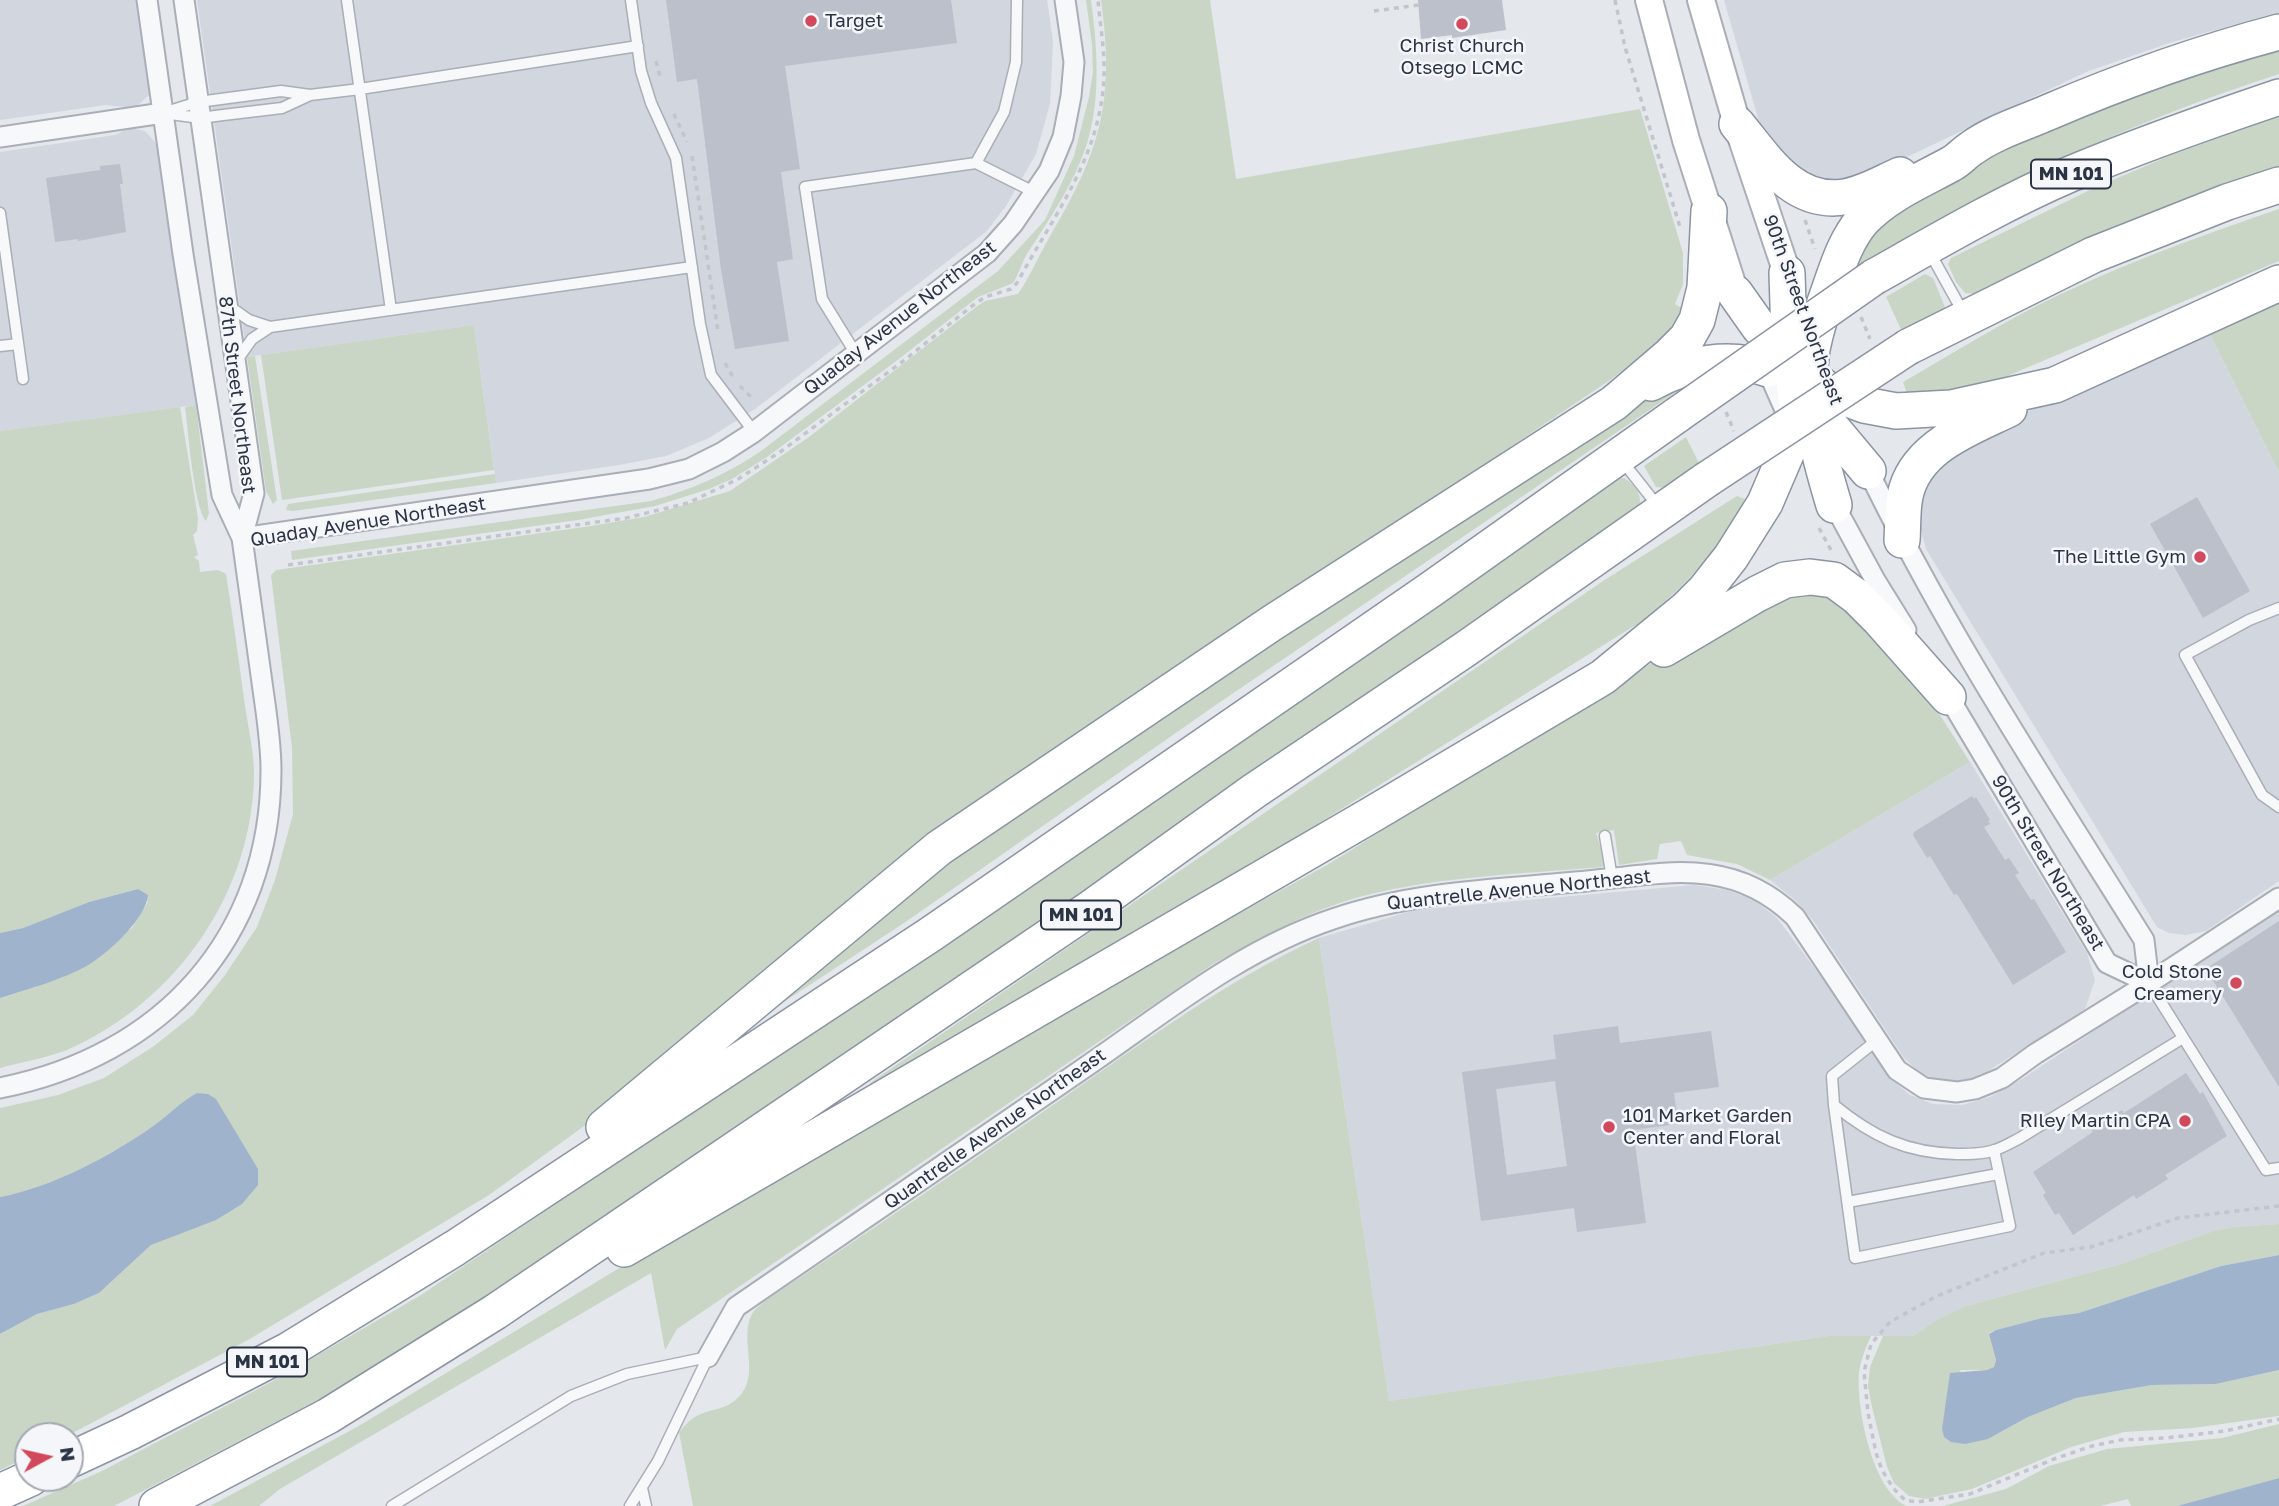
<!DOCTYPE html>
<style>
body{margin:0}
#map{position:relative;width:2279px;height:1506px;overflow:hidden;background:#e4e7ec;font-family:"Golos Text",sans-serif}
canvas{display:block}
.north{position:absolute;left:14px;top:1422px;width:70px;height:70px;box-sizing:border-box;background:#f4f6f9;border:2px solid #a4a8b1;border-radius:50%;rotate:82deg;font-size:19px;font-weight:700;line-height:28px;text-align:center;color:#2b3445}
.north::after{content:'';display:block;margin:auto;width:24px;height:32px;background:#d1495b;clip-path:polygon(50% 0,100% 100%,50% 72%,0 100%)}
</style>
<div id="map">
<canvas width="2279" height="1506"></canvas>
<div class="north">N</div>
</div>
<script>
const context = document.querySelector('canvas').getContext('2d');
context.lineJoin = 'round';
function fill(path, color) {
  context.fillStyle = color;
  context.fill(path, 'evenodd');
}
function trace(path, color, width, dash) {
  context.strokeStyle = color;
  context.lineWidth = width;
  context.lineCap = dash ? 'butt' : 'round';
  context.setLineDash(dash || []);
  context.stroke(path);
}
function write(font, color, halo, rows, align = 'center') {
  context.font = font + ' "Golos Text",sans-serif';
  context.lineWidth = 5;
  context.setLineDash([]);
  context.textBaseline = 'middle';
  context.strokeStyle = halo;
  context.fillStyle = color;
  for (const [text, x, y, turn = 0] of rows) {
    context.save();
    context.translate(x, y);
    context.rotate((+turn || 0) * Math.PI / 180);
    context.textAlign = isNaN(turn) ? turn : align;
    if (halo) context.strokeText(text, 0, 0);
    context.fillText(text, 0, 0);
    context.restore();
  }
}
fill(new Path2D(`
 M 0,0 L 138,0 L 150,87 L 149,95 L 137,106 L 126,107 L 106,105 L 0,120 Z
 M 197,0 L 1047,0 L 1053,41 L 1050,104 L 1036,154 L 1006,206 L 987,231 L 755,409 L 709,438 L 666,456 L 619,465 L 496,483 L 474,325 L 247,357 Z
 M 1724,0 L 2279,0 L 2279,12 L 2169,43 L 2086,72 L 1852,183 L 1811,179 L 1771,143 L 1760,125 Z
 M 129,128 L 145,131 L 155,142 L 160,158 L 196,405 L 0,431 L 0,152 L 115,135 Z
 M 2208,330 L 2279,472 L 2279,881 L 2206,931 L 2186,935 L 2169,933 L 2157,927 L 1926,549 L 1917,515 L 1938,454 L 2105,375 Z
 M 1970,762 L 2087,953 L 2095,980 L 2085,1009 L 1988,1071 L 1963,1081 L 1937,1080 L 1920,1073 L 1904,1058 L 1812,919 L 1796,901 L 1770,880 Z
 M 1694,885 L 1727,890 L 1754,900 L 1777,918 L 1831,990 L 1891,1079 L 1910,1095 L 1933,1104 L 1962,1105 L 1990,1097 L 2022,1079 L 2279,908 L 2279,1224 L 2233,1227 L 2213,1231 L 2121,1264 L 1966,1306 L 1936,1320 L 1913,1336 L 1828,1336 L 1389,1401 L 1319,938 L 1415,910 Z`), '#d2d6de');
fill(new Path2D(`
 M 1086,0 L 1091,0 C 1098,53 1102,110 1081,160 C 1067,194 1046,224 1027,254 C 1021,264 1019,274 1013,283 L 978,297 L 899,359 L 767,457 L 732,479 L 709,489 L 655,506 L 578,520 L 292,560 L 291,551 L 651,501 C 690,490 728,474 761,451 L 998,271 L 1045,220 L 1074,156 L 1089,97 L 1093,72 L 1092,45 Z
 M 1101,0 L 1210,0 L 1236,179 L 1640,109 L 1683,253 L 1683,284 L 1675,304 L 1683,309 C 1668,341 1637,359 1610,380 L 1120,709 L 649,1079 L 489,1195 L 248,1340 L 67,1436 L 28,1436 L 28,1457 L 0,1470 L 0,1334 L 37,1314 L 74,1304 L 99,1293 L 151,1245 L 181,1232 L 197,1093 C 181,1101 168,1116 153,1126 C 111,1156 52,1187 0,1197 L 0,1108 L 58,1095 L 104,1078 L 154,1046 L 193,1015 L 225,975 L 257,927 L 275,880 L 293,814 L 292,748 L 271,575 L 276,570 L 591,526 L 644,517 L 730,491 L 809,437 L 976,307 L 985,301 L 1018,294 C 1030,277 1038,257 1049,238 C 1101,150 1115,102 1101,0 Z
 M 2279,48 L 2279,74 C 2127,123 1986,189 1850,272 L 1857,240 L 1924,185 L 2107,102 Z
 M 2279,116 L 2279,168 L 2122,223 L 2055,253 L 1975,294 L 1965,293 L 1956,282 L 1948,264 L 1951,258 L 2094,188 L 2169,156 Z
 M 2279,209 L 2279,261 L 1986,385 L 1929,395 L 1907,393 L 1903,382 C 1955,352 2006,320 2061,294 C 2131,261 2205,234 2279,209 Z
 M 1925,274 L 1933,278 L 1945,307 L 1942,313 L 1905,338 L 1886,297 Z
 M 2279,302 L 2279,472 L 2208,330 Z
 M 474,325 L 494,470 L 282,500 L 261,355 Z
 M 255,356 L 277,500 L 273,504 L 266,491 L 247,357 Z
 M 1689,383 L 1210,709 L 907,921 L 767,1013 L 861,921 L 1637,397 Z
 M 196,405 L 209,513 L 206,521 C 194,508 188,429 185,407 Z
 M 180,407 L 198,518 L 197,531 L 193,535 L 198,555 L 194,557 L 199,561 L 200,572 L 218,570 L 226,574 C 233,618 239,662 245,706 C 248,726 253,748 254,769 C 255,890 177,1002 67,1050 C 46,1058 22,1062 0,1068 L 0,998 L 36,987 L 132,928 L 148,902 L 138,889 L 89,902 L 23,928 L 0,933 L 0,431 Z
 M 1686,437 L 1700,465 L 1669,488 L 1656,487 L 1644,466 Z
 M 495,474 L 496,483 L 293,511 L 286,510 L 288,504 Z
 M 1615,478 L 1624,478 C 1635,485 1644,496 1638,508 L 1166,836 L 538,1265 L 356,1380 L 114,1506 L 23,1506 L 102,1471 L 273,1381 L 421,1295 L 892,977 Z
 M 1737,496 L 1745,499 C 1716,554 1689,582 1642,621 L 1263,858 L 875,1091 L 870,1083 L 1603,581 Z
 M 1777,591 L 1830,598 L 1835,596 L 1920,684 L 1970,762 L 1770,880 L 1737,864 L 1687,855 L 1681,841 L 1660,844 L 1657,859 L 1619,865 L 1614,830 L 1596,833 L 1605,862 L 1602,867 C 1522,874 1441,876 1363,896 C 1310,910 1261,937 1213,964 L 677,1329 L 665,1350 L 651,1273 L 280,1489 L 259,1506 L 210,1506 L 357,1427 L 715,1210 L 1041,1022 L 1327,865 L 1655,661 Z
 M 1319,938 L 1389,1401 L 1828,1336 L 1871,1336 C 1866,1347 1861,1359 1859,1372 C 1856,1407 1872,1491 1907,1506 L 693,1506 L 679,1432 C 684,1427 689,1420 695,1417 C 711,1407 728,1412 742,1393 C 759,1371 739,1338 752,1314 C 755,1308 763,1303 768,1299 C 867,1233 965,1166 1063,1098 C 1147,1040 1225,981 1319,938 Z
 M 2279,1224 L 2279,1255 L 2221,1266 L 2079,1313 L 2042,1318 L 1996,1330 L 1989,1333 L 1996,1360 L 1994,1367 L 1987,1370 L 1960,1370 L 1988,1439 L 2028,1417 L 2076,1398 L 2152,1385 L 2216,1384 L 2279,1370 L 2279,1416 L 2193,1428 L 2124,1432 L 2071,1447 L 1972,1489 L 1925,1499 L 1915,1497 L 1909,1496 L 1894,1483 L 1887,1467 L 1872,1407 L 1868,1386 L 1870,1367 L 1883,1336 L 1913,1336 L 1936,1320 L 1966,1306 L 2121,1264 L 2213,1231 L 2233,1227 Z
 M 2279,1424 L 2279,1478 L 2177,1506 L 2131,1506 L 2128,1499 L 2100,1506 L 1943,1506 L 2006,1489 L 2049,1466 L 2107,1449 L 2222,1438 Z`), '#c9d6c5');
fill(new Path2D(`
 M 138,889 L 148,895 C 146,918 112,949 93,962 C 71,977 26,990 0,998 L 0,933 L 23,928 L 89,902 Z
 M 197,1093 L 208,1094 L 216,1099 L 258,1169 L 258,1185 L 242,1204 L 216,1220 L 151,1245 L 99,1293 L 74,1304 L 37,1314 L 0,1334 L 0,1197 C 52,1187 111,1156 153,1126 C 168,1116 181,1101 197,1093 Z
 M 2279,1255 L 2279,1370 L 2216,1384 L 2152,1385 L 2076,1398 L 2028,1417 L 1988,1439 L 1965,1444 L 1951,1442 L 1944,1437 L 1942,1429 L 1950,1373 L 1987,1370 L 1994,1367 L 1996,1360 L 1989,1334 L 1996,1330 L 2042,1318 L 2079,1313 L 2221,1266 Z
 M 2279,1478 L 2279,1506 L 2177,1506 Z`), '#9fb4cc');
fill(new Path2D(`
 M 666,0 L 951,0 L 957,43 L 785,66 L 800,169 L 781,172 L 793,259 L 777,262 L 789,341 L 735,349 L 721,270 L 697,79 L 677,82 Z
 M 1418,0 L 1502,0 L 1506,30 L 1452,38 L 1452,35 L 1421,39 Z
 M 120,164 L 123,184 L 120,184 L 126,232 L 78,241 L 78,239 L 55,242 L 46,178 L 100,170 L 100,166 Z
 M 2197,497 L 2250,591 L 2203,618 L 2150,524 Z
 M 1972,796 L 1974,799 L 1976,797 L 1990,820 L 1988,821 L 1990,824 L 1984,827 L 2005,860 L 2009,858 L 2019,873 L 2015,875 L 2031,900 L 2034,899 L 2066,952 L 2013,985 L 1957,894 L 1954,895 L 1930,856 L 1927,858 L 1913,835 L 1914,832 Z
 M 2279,921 L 2279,1087 L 2209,974 L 2210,966 Z
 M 1618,1026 L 1620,1043 L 1711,1031 L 1719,1087 L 1674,1093 L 1678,1124 L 1633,1130 L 1646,1223 L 1577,1232 L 1574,1208 L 1481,1221 L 1462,1072 L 1556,1059 L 1553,1035 ZM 1555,1081 L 1567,1166 L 1507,1175 L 1496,1089 Z
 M 2186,1073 L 2200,1094 L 2203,1092 L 2227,1136 L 2165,1175 L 2168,1179 L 2136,1199 L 2134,1195 L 2073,1235 L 2059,1213 L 2055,1215 L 2043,1195 L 2046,1193 L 2033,1172 L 2093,1132 L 2091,1130 L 2122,1110 L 2124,1113 Z`), '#bbc0ca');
const service = new Path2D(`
 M 347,0 L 391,310
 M 631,0 L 641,71 L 651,103 L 676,158 L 700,324 L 711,375 L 754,432
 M 310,95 L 282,108 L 223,115 L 200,118 L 163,113 L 198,102 L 221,99 L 281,91 L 310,95 L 360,89 L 638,46
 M 976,163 L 1004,112 L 1016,62 L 1017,0
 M 0,213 L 23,379
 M 1929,251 L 1964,314
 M 229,306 L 249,320 L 270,327 L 252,339 L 237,360
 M 270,327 L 692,267
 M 0,346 L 18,344
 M 856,354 L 822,299 L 805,187 L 976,163 L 1034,192
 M 1623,462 L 1657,505
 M 2279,608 L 2249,620 L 2185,655 L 2262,795 L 2279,807
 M 1605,836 L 1612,878
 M 2149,983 L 2266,1170 L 2279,1168
 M 1876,1041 L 1832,1076 L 1834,1105 C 1873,1137 1907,1153 1957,1154 C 1970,1154 1984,1154 1995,1150 C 2004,1147 2012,1142 2020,1138 L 2183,1038
 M 1834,1105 L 1855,1258 L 2010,1226 L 1994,1150
 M 1848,1202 L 1998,1174
 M 642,1488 L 646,1506
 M 392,1506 L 571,1396 L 627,1374 L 708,1357
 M 630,1506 L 658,1461 L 708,1357`);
const minor = new Path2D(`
 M 147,0 L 183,254 L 222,495 L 242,538
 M 184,0 L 254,493 L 242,538
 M 0,137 L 163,113
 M 1763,360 L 1789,419
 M 1864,462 C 1944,629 2046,783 2144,940 L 2149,983
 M 1831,499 L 1875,580 L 1906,630
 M 1945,691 L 2107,963 L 2149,983
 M 0,1088 C 162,1056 271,938 271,770 C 271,738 265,706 261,675 C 255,629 248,584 242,538 L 649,479 L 689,469 L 723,452 L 754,432 L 987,253 L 1013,224 L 1049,171 L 1063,137 L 1071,96 L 1074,62 L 1065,0
 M 708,1357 L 736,1307 C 853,1227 970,1146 1087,1066 C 1164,1013 1242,949 1333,919 C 1414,891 1502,889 1587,881 C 1666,873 1732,856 1795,917 L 1897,1070 L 1924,1088 L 1957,1092 L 1975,1089 L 2002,1078 L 2035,1054 L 2149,983 L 2279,898`);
const secondary = new Path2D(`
 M 1649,0 L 1686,140 L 1735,293
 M 1701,0 L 1737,124 L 1787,273`);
const motorway = new Path2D(`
 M 1737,124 C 1765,158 1793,205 1844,197 C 1864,194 1882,183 1900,175
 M 1874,277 C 1938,241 2001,204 2068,175 C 2137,146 2208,121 2279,97
 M 1735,293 L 1759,327 L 1792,361 L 1830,392 L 1864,405 L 1896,411 L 1951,408 L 2055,385 L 2279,283
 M 1908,347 L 2093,255 L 2227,202 L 2279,185
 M 1651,383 C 1687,363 1729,355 1768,369
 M 1812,404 L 1868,471
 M 1834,505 C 1819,455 1804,402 1812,349 C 1816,329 1823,307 1830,288 C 1838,265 1846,240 1862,221 C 1886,195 1920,181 1951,164 C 1959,160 1964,153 1972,148 C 1994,132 2024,123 2049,112 C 2124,80 2200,53 2279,32
 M 1902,540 C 1903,526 1902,510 1905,496 C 1915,447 1968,429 2009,409
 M 1664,649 L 1757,594 L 1785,580 L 1810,577 L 1834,580 L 1857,597 L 1879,619 L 1948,697
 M 604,1127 L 939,848 L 1272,623 L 1614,403 L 1669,356 L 1687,338 L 1697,320 L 1705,288 L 1709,211
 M 624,1249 L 1371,815 L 1603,677 L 1686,609 L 1705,590 L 1731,557 L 1765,503 L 1795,433 L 1797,408 L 1789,336 L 1787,273
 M 70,1460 L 130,1432 L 289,1350 L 455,1248 L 931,934 L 1430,590 L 1677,415
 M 0,1492 L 31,1478
 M 157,1506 L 328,1416 L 495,1312 L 1091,908 L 1254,791 L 1464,650 L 1706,480`);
trace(service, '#a9aeb7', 13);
trace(minor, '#a9aeb7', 23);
trace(secondary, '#a9aeb7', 30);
trace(motorway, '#8b94a3', 38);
trace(new Path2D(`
 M 1615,0 L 1625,47 L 1680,227
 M 1374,11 L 1419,5
 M 656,61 L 660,77
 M 674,114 L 687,142
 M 692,156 L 718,331
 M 1805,220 L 1815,249
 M 1861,317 L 1870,339
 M 725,363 L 733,377
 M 740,386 L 751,397
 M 1726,412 L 1734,431
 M 1819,528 L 1832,552
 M 288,565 L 626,518 L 688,503 L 738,479 L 780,452 L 902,362 L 972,306 L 985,297 L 1011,289 L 1017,283 C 1053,216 1101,157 1104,76 C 1105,51 1100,25 1098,0
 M 2279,1206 L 2178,1218 L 2091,1247 L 2044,1253 L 1937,1296 L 1890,1322 L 1871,1344 L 1864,1372 L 1868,1413 L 1876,1453 L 1882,1470 L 1893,1488 L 1905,1500 L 1917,1502 L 1970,1494 L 2054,1459 L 2092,1446 L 2120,1440 L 2166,1438 L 2225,1431 L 2279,1419`), '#c2c5cb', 3.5, [5, 5]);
trace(service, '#f7f8fa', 10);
trace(minor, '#f7f8fa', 19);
trace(secondary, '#fff', 26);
trace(motorway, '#fff', 35);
const motorwayBridge = new Path2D(`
 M 1677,415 L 1874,277
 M 1706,480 L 1908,347`);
trace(motorwayBridge, '#8b94a3', 38, []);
trace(motorwayBridge, '#fff', 35);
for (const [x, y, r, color] of [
 [811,21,7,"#d1495b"],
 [1462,24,7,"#d1495b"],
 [2200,557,7,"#d1495b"],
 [2236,983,7,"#d1495b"],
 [2185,1121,7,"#d1495b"],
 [1609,1127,7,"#d1495b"]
]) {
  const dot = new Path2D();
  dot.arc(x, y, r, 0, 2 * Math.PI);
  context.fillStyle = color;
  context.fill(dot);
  trace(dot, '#f4f6f9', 2.5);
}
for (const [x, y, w] of [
 [2071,174,80],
 [1081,915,80],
 [267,1362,80]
]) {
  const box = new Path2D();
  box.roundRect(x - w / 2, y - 14.5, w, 29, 5);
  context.fillStyle = '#f4f6f9';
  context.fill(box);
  trace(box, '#2b3445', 2);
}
write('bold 18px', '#2b3445', null, [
 ["MN 101",2071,174],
 ["MN 101",1081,915],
 ["MN 101",267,1362]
]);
write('19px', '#2b3445', '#f4f6f9', [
 ["Target",825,21,"left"],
 ["Christ Church",1462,46,"center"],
 ["Otsego LCMC",1462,68,"center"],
 ["The Little Gym",2186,557],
 ["Cold Stone",2222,972],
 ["Creamery",2222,994],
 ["101 Market Garden",1623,1116,"left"],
 ["Center and Floral",1623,1138,"left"],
 ["RIley Martin CPA",2171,1121]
], 'right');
write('19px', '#2b3445', '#f4f6f9', [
 ["90th Street Northeast",1803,310,70],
 ["Quaday Avenue Northeast",900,318,-38],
 ["87th Street Northeast",237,395,83],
 ["Quaday Avenue Northeast",368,522,-9],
 ["90th Street Northeast",2048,863,59],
 ["Quantrelle Avenue Northeast",1519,890,-6],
 ["Quantrelle Avenue Northeast",995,1129,-35]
]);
</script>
